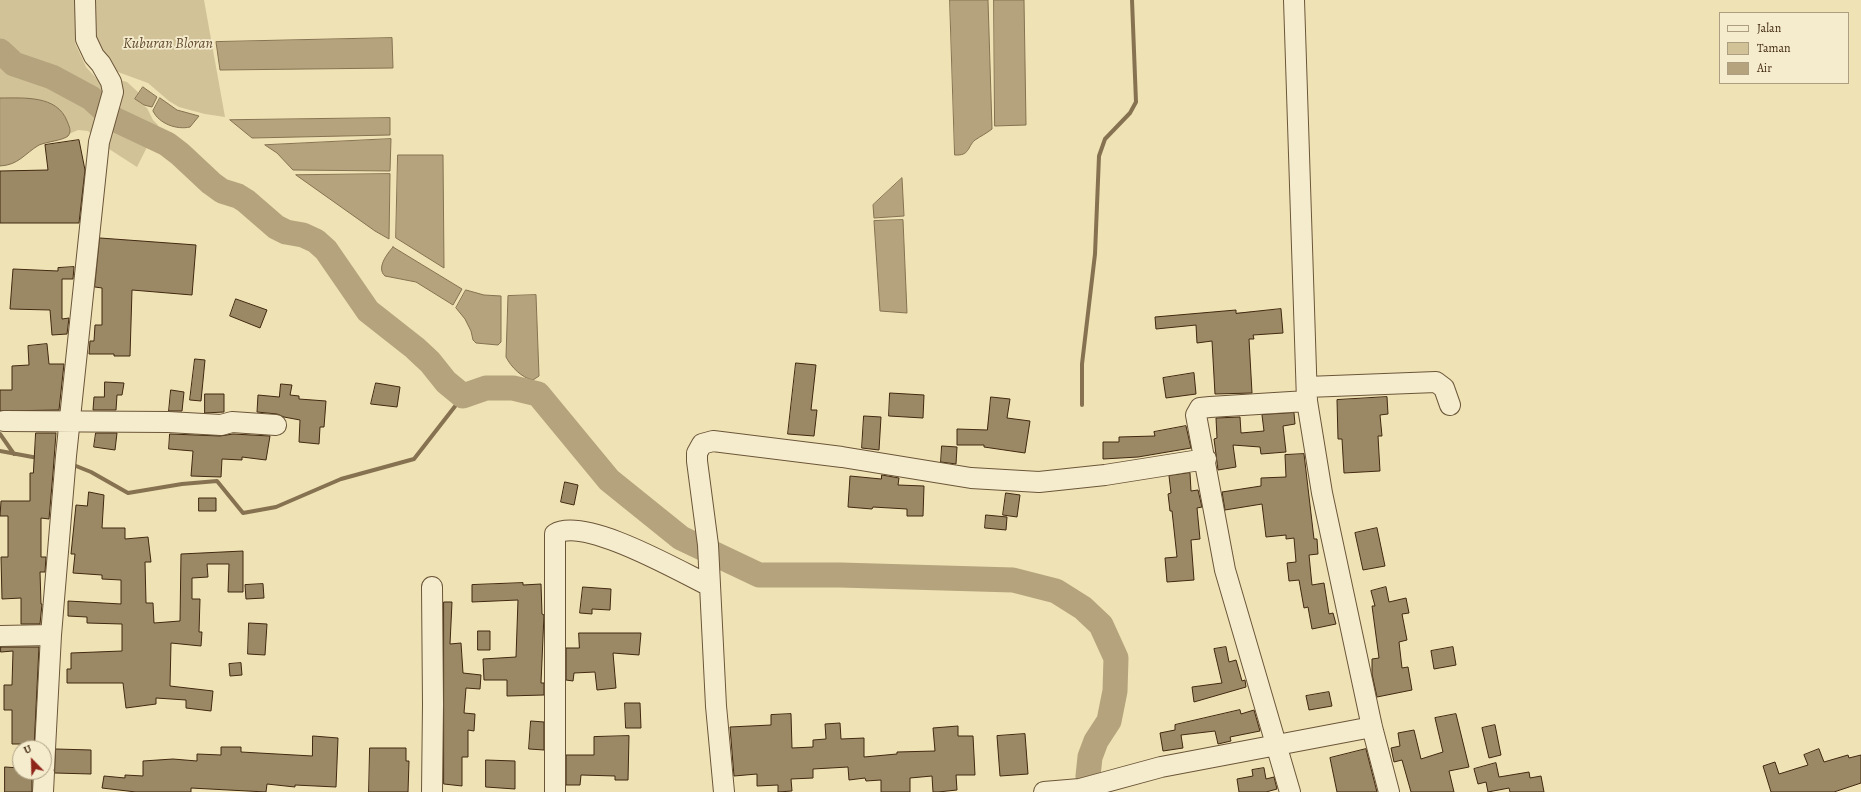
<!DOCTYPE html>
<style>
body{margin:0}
#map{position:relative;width:1861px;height:792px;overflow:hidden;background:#efe2b4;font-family:Alegreya,serif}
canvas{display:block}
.legend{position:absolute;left:1719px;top:12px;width:130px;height:72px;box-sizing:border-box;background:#f5ecce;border:1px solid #ad9e82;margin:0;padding:5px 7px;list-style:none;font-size:12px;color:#412810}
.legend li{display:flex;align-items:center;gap:8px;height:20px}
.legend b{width:20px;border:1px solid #ad9e82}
.north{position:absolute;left:12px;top:740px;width:40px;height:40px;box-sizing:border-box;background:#f5ecce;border:1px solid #ad9e82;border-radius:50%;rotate:337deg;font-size:11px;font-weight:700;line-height:16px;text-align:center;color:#412810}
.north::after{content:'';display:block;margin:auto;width:14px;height:18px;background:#8f2418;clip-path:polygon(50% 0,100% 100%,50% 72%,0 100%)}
</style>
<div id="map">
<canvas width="1861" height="792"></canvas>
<ul class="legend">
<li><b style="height:5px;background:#f5ecce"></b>Jalan</li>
<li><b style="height:11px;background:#d1c298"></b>Taman</li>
<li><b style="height:11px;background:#b4a37c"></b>Air</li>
</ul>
<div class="north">U</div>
</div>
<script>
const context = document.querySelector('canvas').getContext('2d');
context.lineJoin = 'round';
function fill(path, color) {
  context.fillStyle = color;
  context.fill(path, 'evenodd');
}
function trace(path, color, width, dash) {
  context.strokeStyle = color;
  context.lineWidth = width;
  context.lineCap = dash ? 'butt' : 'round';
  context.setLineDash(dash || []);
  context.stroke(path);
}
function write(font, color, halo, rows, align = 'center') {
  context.font = font + ' Alegreya,serif';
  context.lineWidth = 3.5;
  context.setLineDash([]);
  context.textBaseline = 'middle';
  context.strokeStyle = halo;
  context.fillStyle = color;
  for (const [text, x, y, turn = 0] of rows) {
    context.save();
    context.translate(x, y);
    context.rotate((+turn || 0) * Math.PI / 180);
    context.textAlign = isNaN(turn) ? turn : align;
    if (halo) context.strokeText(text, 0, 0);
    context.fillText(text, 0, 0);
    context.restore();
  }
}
fill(new Path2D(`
 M 0,0 L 75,0 L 75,43 L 86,67 L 97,79 L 101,81 L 120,80 L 127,82 L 139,93 L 135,99 L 147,108 L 153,120 L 158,125 L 137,167 L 109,149 L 88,131 L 78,130 L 69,134 L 70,128 L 44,101 L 0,98 Z
 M 89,0 L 204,0 L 225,117 L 205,114 L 179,107 L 169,101 L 148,83 L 107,68 L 95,50 Z`), '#d1c298');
const water = new Path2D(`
 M 950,0 L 988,0 L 992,129 C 987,133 981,136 975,140 C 967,147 970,156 955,155 Z
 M 994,0 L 1024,0 L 1026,125 L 995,126 Z
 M 392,38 L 393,68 L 220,70 L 216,42 Z
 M 143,87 L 157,97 L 152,107 L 144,105 L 135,99 Z
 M 0,98 C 24,98 57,95 67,121 C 69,126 72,131 68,136 C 64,140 46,142 39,145 C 24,154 19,165 0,166 Z
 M 160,98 L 177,110 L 199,116 L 190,127 C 177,130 159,124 153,111 Z
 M 390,118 L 390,135 L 252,138 L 230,120 Z
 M 391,139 L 390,171 L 293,170 L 277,153 L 265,145 Z
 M 398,155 L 443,155 L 444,268 L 396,238 Z
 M 390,174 L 389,239 L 375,231 L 296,175 Z
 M 902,178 L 904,216 L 874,218 L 873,205 Z
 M 903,220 L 907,313 L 880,311 L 874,221 Z
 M 393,247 L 462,289 L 453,305 L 416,282 L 385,276 C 376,268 387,254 393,247 Z
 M 466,290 L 484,295 L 501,296 L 501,342 L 498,345 L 476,343 L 473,340 L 471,331 L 465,319 L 456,308 Z
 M 536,295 L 539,376 L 533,380 C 522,378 511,367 506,357 L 508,296 Z`);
fill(water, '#b4a37c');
trace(water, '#867251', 1);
trace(new Path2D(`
 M 1082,405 L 1082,364 L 1095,254 L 1099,156 L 1105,139 L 1130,113 L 1136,102 L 1132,0
 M 0,434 L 14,454
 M 0,451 L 38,458
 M 71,464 L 91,472 L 128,493 L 182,484 L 217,481 L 243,513 L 276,507 L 341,479 L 414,459 L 463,396`), '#867251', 4);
trace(new Path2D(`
 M 0,51 L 14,64 L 52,77 L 91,98 L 114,119 L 167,144 L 180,154 L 211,183 L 222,191 L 238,196 L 246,201 L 276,227 L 286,232 L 303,235 L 316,241 L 326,250 L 368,311 L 415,348 L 430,362 L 446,382 L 463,396 L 486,388 L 513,388 L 538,394 L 609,480 L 681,538 L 759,575 L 840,575 L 1013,580 L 1056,591 L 1083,608 L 1101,625 L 1116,658 L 1115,691 L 1109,721 L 1096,741 L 1090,757 L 1088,776 L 1092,792`), '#b4a37c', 25);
const building = new Path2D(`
 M 79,140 L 85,170 L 79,223 L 0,223 L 0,171 L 48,170 L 45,145 Z
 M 100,238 L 196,245 L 192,295 L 132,290 L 130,356 L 114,356 L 114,354 L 89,354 L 90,341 L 94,341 L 95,325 L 102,325 L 102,288 L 95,287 Z
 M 74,267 L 73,279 L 62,279 L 62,319 L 69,318 L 67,334 L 52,335 L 50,310 L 10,309 L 13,269 L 58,271 L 58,268 Z
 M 236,299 L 267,310 L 260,328 L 230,316 Z
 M 1281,309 L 1283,333 L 1253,335 L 1254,339 L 1249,339 L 1252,393 L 1215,394 L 1212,341 L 1197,343 L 1196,325 L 1156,329 L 1155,317 L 1236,310 L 1236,313 Z
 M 47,344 L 49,364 L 64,364 L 59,410 L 0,411 L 0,390 L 12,390 L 12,366 L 29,365 L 28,346 Z
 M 195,359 L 205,360 L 201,401 L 190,400 Z
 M 796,363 L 816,365 L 811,410 L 817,410 L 814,436 L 788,434 Z
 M 1194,373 L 1196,394 L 1166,398 L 1163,378 Z
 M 105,382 L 124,383 L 122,395 L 117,395 L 116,410 L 93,410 L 94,397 L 104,397 Z
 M 376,383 L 400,387 L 397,407 L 371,404 Z
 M 281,384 L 292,385 L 290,395 L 299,396 L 299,399 L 326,401 L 324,427 L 320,427 L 319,444 L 299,442 L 300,420 L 284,417 L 277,414 L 257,412 L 258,395 L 279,397 Z
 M 171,390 L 184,392 L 182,411 L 169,411 Z
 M 890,393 L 924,395 L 923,418 L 889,416 Z
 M 205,394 L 224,394 L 224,412 L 205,413 Z
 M 991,397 L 1010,399 L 1007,418 L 1030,421 L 1025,453 L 984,447 L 984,445 L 957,445 L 957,429 L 987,430 Z
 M 1387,397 L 1388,414 L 1380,415 L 1382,436 L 1378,436 L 1380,471 L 1344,473 L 1342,439 L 1338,439 L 1337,400 Z
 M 1294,413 L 1295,424 L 1283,426 L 1286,452 L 1261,454 L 1260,447 L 1233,445 L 1236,467 L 1218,470 L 1214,439 L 1217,438 L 1216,418 L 1240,417 L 1241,433 L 1264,431 L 1262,415 Z
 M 864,416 L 881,417 L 879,450 L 862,448 Z
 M 1186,426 L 1191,448 L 1138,457 L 1103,459 L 1103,442 L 1119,442 L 1119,437 L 1155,436 L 1154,432 Z
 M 36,433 L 56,433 L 53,473 L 49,519 L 41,518 L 41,557 L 46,557 L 45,572 L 40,572 L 41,604 L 42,604 L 40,624 L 21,624 L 21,598 L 2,599 L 1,557 L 8,557 L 8,516 L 0,516 L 1,501 L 30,501 L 30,473 L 33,473 Z
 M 96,433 L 117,433 L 115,450 L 94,447 Z
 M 170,434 L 220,436 L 233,434 L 270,436 L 266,460 L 242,457 L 242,460 L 222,459 L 221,477 L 191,476 L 193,451 L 169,449 Z
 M 942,446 L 957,447 L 956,464 L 941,462 Z
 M 1304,454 L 1314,539 L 1317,539 L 1318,554 L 1309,555 L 1312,585 L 1324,583 L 1329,614 L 1333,613 L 1336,624 L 1312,629 L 1308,607 L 1304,608 L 1299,580 L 1289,581 L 1287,563 L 1296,562 L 1294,538 L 1286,539 L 1286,535 L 1266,537 L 1262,504 L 1225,510 L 1222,492 L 1261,486 L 1261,478 L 1286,477 L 1285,455 Z
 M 1190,473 L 1191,491 L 1198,490 L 1202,507 L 1197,508 L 1200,539 L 1191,540 L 1194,580 L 1167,582 L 1165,558 L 1177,557 L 1172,511 L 1170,511 L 1168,494 L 1171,493 L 1169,476 Z
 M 882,475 L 899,478 L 898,485 L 924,486 L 923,516 L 907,516 L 907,509 L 873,507 L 872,509 L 848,507 L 850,476 L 881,479 Z
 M 565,482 L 578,485 L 574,505 L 561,502 Z
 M 89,492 L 104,495 L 102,528 L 125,528 L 125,539 L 148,537 L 151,562 L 145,562 L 146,603 L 153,603 L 154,623 L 180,621 L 181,554 L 243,551 L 243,592 L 228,592 L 229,564 L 207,564 L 208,577 L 192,578 L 192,599 L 200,599 L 199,632 L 202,632 L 201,646 L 171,643 L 170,686 L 213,691 L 211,711 L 186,708 L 186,700 L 156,698 L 156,704 L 126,708 L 123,683 L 67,683 L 67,669 L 71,669 L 71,653 L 122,651 L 122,624 L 87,623 L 87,617 L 68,616 L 68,601 L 121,604 L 121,580 L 102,579 L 102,575 L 73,573 L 75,554 L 71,554 L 76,505 L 87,506 Z
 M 1006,493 L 1020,495 L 1017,517 L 1003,515 Z
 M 199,498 L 216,498 L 216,511 L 199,511 Z
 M 986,515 L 1007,517 L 1006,530 L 985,528 Z
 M 1377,528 L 1385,566 L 1363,570 L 1355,533 Z
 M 523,583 L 523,585 L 541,584 L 542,614 L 544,615 L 541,683 L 544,683 L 544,695 L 507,696 L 507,680 L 484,680 L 483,659 L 516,657 L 518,600 L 472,602 L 472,585 Z
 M 263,584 L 264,598 L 246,599 L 245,585 Z
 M 583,587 L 611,589 L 610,610 L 592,609 L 592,614 L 580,613 Z
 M 1386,587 L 1389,602 L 1406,598 L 1409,613 L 1402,614 L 1407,640 L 1399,642 L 1402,668 L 1408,667 L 1412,690 L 1377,697 L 1372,674 L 1372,659 L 1379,658 L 1372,606 L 1375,606 L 1371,591 Z
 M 444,602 L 452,602 L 450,644 L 461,643 L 463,673 L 481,675 L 480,689 L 466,688 L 464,713 L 475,714 L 474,731 L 468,730 L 468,757 L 462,757 L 462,786 L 444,784 Z
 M 249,623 L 267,624 L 265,655 L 248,654 Z
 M 478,631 L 490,631 L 490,650 L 478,650 Z
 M 579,633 L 641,633 L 639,655 L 613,653 L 616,688 L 597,690 L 595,672 L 574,673 L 573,681 L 566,680 L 566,648 L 579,648 Z
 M 1,647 L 39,647 L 34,748 L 24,748 L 24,744 L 12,744 L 12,710 L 4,710 L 4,685 L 12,685 L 13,651 L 1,652 Z
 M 1226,647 L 1229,662 L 1236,660 L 1242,681 L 1245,680 L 1246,687 L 1194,702 L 1192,687 L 1222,683 L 1214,649 Z
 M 1453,647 L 1456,665 L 1434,669 L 1431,651 Z
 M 241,663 L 242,675 L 230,676 L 229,664 Z
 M 1329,692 L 1332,706 L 1309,710 L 1306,696 Z
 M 625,703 L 640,703 L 641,728 L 626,728 Z
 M 1240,710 L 1241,714 L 1254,710 L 1260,731 L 1230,737 L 1231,741 L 1218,744 L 1215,731 L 1181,735 L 1183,748 L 1163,751 L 1160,733 L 1175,730 L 1175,725 Z
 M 791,714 L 792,748 L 813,747 L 813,740 L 826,739 L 825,724 L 840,723 L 841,739 L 864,738 L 864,757 L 897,754 L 897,752 L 935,751 L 933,728 L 958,726 L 958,736 L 973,736 L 975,775 L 956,775 L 957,790 L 938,792 L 933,792 L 932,776 L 910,778 L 910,792 L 881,792 L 881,780 L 866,781 L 865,778 L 849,780 L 848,767 L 813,769 L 813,778 L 791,779 L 792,791 L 778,792 L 778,785 L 757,786 L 757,774 L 734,776 L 730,727 L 771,725 L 771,715 Z
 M 1456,714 L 1469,767 L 1449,771 L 1454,792 L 1411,792 L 1402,760 L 1394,762 L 1391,748 L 1400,746 L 1398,733 L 1414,730 L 1421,759 L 1443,752 L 1435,718 Z
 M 531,721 L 544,722 L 544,750 L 529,749 Z
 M 1495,725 L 1501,755 L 1489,758 L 1482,728 Z
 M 1025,734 L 1028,774 L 1000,776 L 997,736 Z
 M 313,736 L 338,738 L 336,787 L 295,785 L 295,787 L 267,784 L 266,792 L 191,788 L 191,792 L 136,792 L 102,788 L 104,776 L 125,778 L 125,775 L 143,776 L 143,761 L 173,759 L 197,761 L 197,754 L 221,755 L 221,747 L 241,747 L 241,752 L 312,756 Z
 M 629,736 L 628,780 L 615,780 L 615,776 L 581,775 L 580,785 L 566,785 L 566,755 L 594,755 L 594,737 Z
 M 370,748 L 406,748 L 406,761 L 409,761 L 408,792 L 369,792 Z
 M 56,749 L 91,750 L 91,774 L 55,773 Z
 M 1366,749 L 1377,792 L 1337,792 L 1330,758 Z
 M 1819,749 L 1824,762 L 1848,755 L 1849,758 L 1861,755 L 1861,783 L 1834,792 L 1771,792 L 1763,766 L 1775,762 L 1779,774 L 1808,765 L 1804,755 Z
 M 486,760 L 515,761 L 515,789 L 486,787 Z
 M 1496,763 L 1499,777 L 1529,772 L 1530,778 L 1541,776 L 1544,792 L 1510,792 L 1509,788 L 1488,792 L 1486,782 L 1478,784 L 1474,769 Z
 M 5,767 L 20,768 L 20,772 L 32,772 L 32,792 L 5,792 Z
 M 1264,768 L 1266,779 L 1274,777 L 1277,789 L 1266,792 L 1239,792 L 1237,779 L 1253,776 L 1252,770 Z`);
fill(building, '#9b8965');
trace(building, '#412810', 1);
const minor = new Path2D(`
 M 1294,0 L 1307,401 L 1322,493 L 1372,727 L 1389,792
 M 1307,387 L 1436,382 L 1444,388 L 1450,405
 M 4,421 L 168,422 L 221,425 L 232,422 L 276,425
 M 0,636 L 51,635
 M 44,768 L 51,635 L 66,456 L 99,142 L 113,92 L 111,82 L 101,64 L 94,56 L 86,39 L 85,0
 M 43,792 L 44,772
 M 432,792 L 433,704 L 432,587
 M 555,792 L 555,534 C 584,516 679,571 710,586
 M 724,792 L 716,706 L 708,545 L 697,461 L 697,453 L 702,444 L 713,441 L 842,457 L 971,478 L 1039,482 L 1105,475 L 1206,459
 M 1044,792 L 1080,789 L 1161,767 L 1372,727
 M 1290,792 L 1225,570 L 1196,415 L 1200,408 L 1210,407 L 1307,401`);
trace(minor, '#6c5639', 22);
trace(minor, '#f5ecce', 20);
write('italic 15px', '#654e32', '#f5ecce', [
 ["Kuburan Bloran",168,44]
]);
</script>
